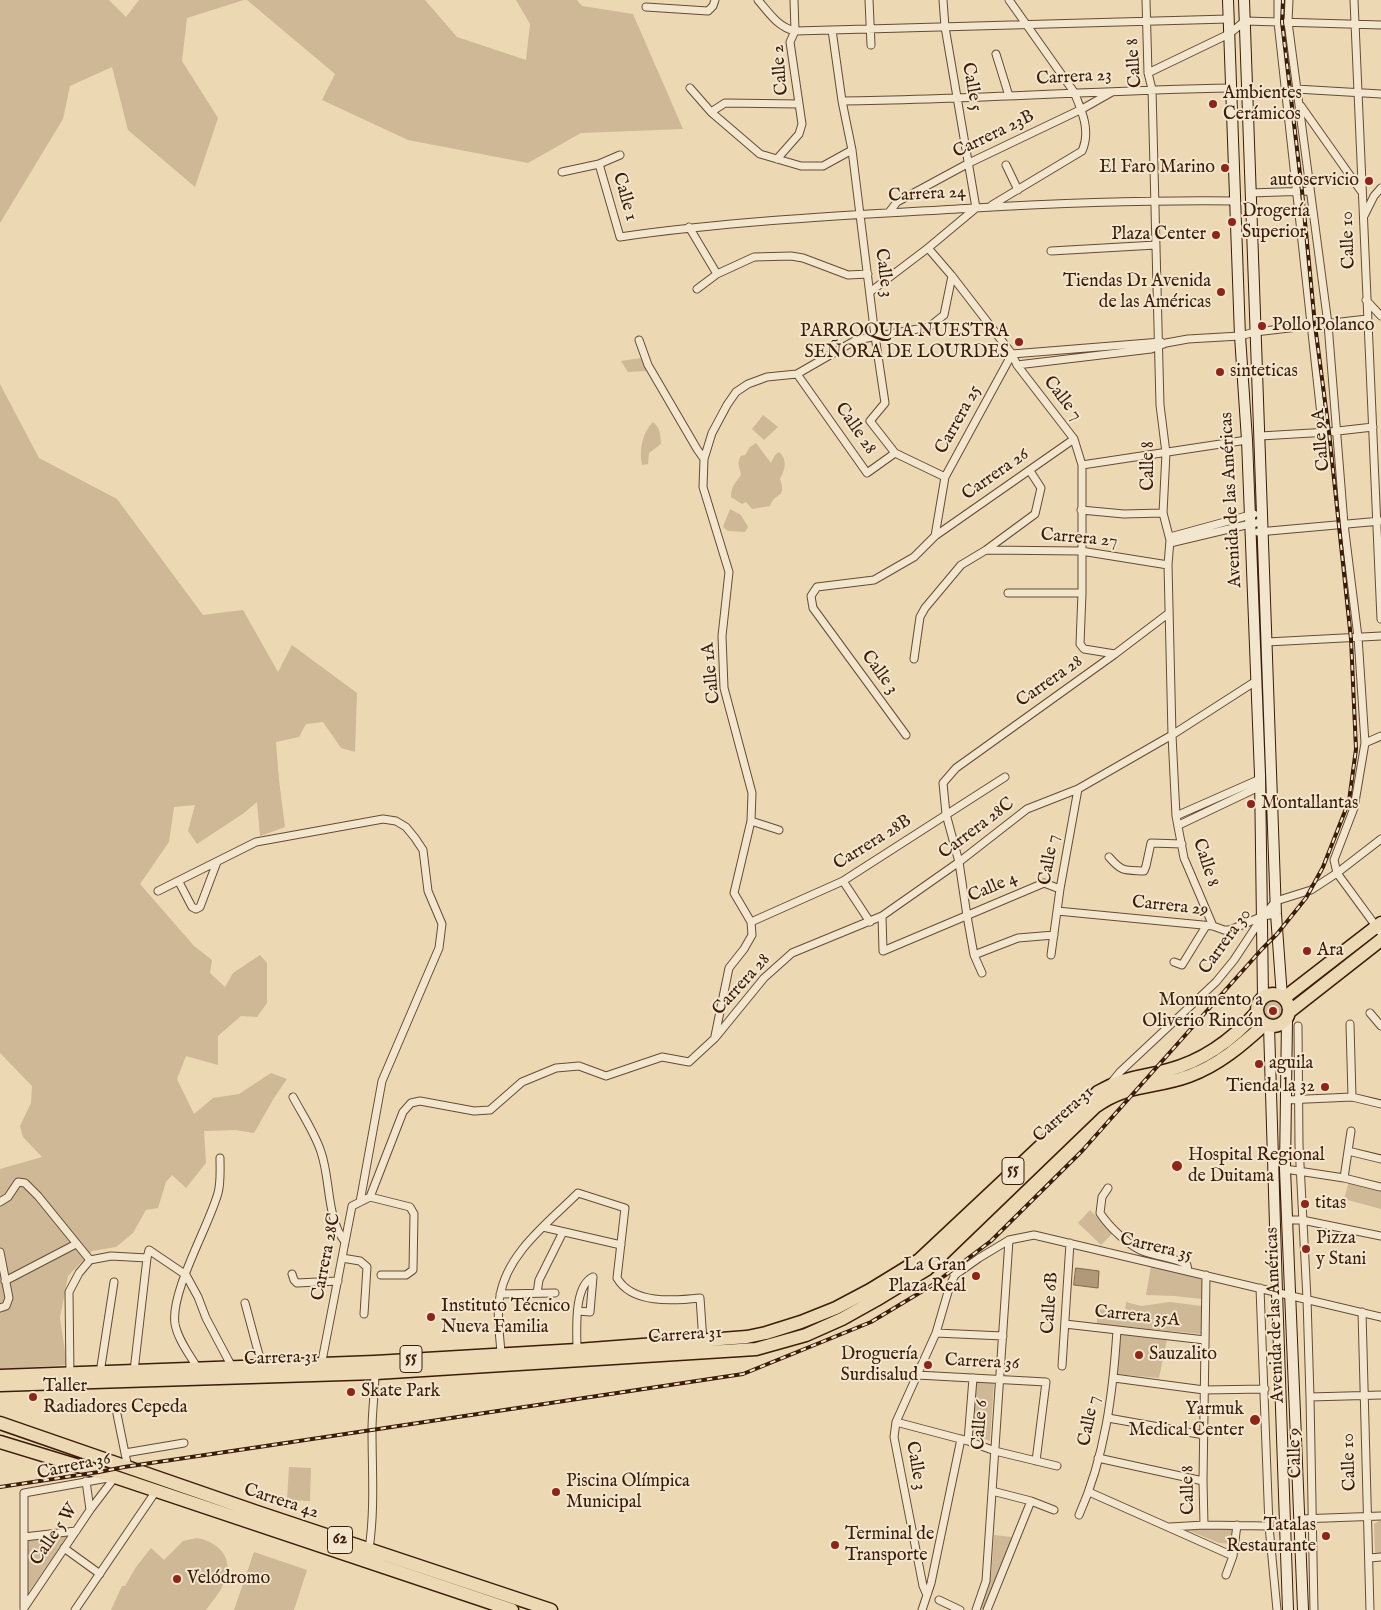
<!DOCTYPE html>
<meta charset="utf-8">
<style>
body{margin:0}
canvas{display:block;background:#ecd8b3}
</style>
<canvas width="1381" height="1610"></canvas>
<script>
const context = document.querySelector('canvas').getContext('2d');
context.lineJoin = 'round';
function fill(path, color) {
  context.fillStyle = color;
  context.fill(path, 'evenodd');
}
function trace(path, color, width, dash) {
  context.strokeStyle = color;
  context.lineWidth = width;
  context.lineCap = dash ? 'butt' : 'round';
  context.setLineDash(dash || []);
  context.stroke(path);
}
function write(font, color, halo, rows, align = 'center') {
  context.font = font + ' "IM FELL English",serif';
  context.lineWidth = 4;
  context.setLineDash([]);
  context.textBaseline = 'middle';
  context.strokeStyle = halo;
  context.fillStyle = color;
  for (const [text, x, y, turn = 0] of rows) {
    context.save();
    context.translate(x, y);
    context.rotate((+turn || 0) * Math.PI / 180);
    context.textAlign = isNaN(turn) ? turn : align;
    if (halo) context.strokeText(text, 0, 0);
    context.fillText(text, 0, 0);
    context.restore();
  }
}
fill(new Path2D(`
 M 0,0 L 109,0 L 126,17 L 139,0 L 244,0 L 187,18 L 182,61 L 218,118 L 195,187 L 128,130 L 112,67 L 70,86 L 63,119 L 0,223 Z
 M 247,0 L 425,0 L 457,37 L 526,60 L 530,24 L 516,0 L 577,0 L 582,6 L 633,14 L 683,129 L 581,133 L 528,163 L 408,140 L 322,100 L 335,74 Z
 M 642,358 L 647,371 L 628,372 L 621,361 Z
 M 0,384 L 39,458 L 117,499 L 203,615 L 243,610 L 278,672 L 292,645 L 357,693 L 355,752 L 341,748 L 323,722 L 306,724 L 299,737 L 276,742 L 279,780 L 285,827 L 260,836 L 257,802 L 244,813 L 197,844 L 188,831 L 195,805 L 174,807 L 169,842 L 140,884 L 194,946 L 212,960 L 210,973 L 225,987 L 233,973 L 260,955 L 267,963 L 267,1003 L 257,1017 L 241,1016 L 218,1036 L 218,1065 L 186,1056 L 177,1079 L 194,1114 L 213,1098 L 239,1094 L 271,1073 L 287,1079 L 274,1098 L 254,1133 L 235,1130 L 204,1131 L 206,1163 L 186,1188 L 172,1175 L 166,1182 L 158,1208 L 146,1210 L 133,1233 L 116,1247 L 92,1251 L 68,1276 L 60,1318 L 67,1365 L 0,1369 L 0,1169 L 42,1157 L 23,1137 L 20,1126 L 31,1103 L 32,1086 L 0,1053 Z
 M 763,415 L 778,427 L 764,440 L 752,429 Z
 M 653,422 C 661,429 660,434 661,444 L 649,453 L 648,464 L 642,465 C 639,450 642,433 653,422 Z
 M 756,443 L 771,463 L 775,455 L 779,452 C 788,460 785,470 780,479 C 787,500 775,491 770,506 L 752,509 L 746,502 L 742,504 L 731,497 C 731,486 735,484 741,475 C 740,468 736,463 741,456 L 745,455 L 750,447 Z
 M 730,509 L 741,515 L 748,527 L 745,532 L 728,531 L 723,527 Z
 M1262 1010a11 11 0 1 1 22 0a11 11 0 1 1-22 0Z
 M 1349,1182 L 1381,1190 L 1381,1209 L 1344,1199 Z
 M 1090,1210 L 1113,1233 L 1101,1245 L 1078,1223 Z
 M 1151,1266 L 1202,1278 L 1202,1299 L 1174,1296 L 1146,1295 Z
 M 1126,1302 L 1141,1306 L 1170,1302 L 1202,1306 L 1201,1334 L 1097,1324 L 1097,1309 L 1125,1312 Z
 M 1121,1334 L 1167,1339 L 1159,1378 L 1117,1374 Z
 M 975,1380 L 994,1382 L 990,1441 L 972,1434 Z
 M 289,1467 L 311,1468 L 310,1501 L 287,1500 Z
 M 1379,1521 L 1381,1521 L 1381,1553 L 1375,1553 L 1374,1524 Z
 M 1232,1528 L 1233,1544 L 1219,1543 L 1185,1529 Z
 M 994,1535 L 1012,1537 L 983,1609 L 979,1608 L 991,1578 Z
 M 67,1536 L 28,1593 L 28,1541 Z
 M 197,1538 C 223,1543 236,1563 222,1587 C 218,1595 211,1603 206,1610 L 111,1610 L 122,1586 L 125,1586 L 136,1567 L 151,1548 L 164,1560 L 183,1541 Z
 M 254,1552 L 307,1570 L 294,1610 L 234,1610 Z`), '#ceb896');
const water = new Path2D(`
 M 1076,1268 L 1099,1271 L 1098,1288 L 1074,1285 Z`);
fill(water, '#b09879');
trace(water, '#81664c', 1);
const street = new Path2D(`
 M 758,0 C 769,13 778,27 795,31 L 1228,19
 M 869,0 L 871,45
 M 1146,0 L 1148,73 L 1152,89 L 1160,405 L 1166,453 L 1163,513 L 1170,540 L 1168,565 L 1172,735 L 1176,816 L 1184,858 L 1213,926
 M 1278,0 L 1278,22 L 1323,433
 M 1289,0 L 1288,22 L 1328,324 L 1344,524 L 1358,637 L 1365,743 L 1354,808 L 1334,860 L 1337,873 L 1381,933
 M 1354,0 L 1381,619
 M 646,7 L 708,11 L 713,6 L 715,0
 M 832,30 L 842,101 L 852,150 L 875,336 L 885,403 L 870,421 L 895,453 L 945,477
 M 996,54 L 1009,96
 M 1148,73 L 1229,34 L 1245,21 L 1381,25
 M 690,88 L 711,112 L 760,154 L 801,166 L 823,166 L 852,150
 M 1296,89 L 1381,94
 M 842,101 C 972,100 1102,90 1232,88
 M 1301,106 L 1361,191
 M 711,112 L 725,103 L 799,104
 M 777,159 L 799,134 L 802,124 L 790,42 L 795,31 L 794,0
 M 599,164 L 620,237 C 738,220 856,215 975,208 C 1062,203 1149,200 1236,201
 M 1006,165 L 1018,190
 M 562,172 L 599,164 L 620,155
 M 1250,193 L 1310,191
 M 992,205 L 1082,151 C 1091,131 1082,111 1074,92 L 1009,0
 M 890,211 L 897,202 L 969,163 L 1082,109 L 1112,92
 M 1364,216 L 1374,196 L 1381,188
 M 689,227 L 717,274
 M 928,248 L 952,276 L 1012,354 L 1017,365 L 1074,439 L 1082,465 L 1082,593 L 1080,644 L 1084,649 L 1115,654
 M 1051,251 L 1156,245
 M 697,289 L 717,274 L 754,257 L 791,256 L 803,258 L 848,275 L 868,274
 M 870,292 L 928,248 L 976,208 L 945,27 L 943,0
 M 1366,300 L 1381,316
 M 639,340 L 648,365 L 697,449 L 704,459
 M 1012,354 L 1161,342
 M 1017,365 L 1151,349 L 1166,343 L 1188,339 L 1240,336 L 1255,332 L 1367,319
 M 797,374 L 867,473 L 895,453
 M 1260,436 L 1329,432 L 1373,427
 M 1082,465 L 1247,440
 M 1081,510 L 1124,514 L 1163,513
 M 1258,532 L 1381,521
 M 935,536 L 945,477 L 1012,354
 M 1170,537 L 1254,514
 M 1170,543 L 1250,524 L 1262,522
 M 987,550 L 1081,551 L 1168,565
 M 1008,593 L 1082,593
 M 1267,642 L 1381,636
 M 914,659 L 920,617 L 925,608 L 961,565 L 986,550 L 1035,514 L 1041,488 L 1030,471
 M 906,735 L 813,608 L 811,596 L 817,587 L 874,580 L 914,557 L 935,536 L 1074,439
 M 1365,743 L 1381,736
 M 1176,816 L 1260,779
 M 751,821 L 779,830
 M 1179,825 L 1261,786
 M 1109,857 C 1122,872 1124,870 1144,871 L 1146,866 L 1151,843 L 1182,844
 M 843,881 L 870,922
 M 179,882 L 192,907 L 196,909 L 200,907 L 217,862
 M 158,891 L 256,842 L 383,819 L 396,821 L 406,827 L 415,838 L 423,850 L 428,891 L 442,924 L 439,948 L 382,1081 L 360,1202
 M 1057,911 L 1213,926 L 1224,930 L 1230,930 L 1263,916 L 1276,914
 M 882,916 L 883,951 L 1044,883 L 1060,889
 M 751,922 L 843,881 L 1005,777
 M 974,955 L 1018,938 L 1054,935
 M 1051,955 L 1060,889 L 1078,789
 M 1174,962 L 1182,965 L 1206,926
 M 982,973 L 974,955 L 967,916 L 959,862 L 946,814 L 943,783 L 956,768 L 1115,654 L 1169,613
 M 1370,1013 L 1381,1026
 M 1350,1024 L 1352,1097
 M 1298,1026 L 1299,1145 L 1307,1299 L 1310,1397 L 1314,1610
 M 715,1036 L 729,968 L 744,949 L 752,935 L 751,922 L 734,893 L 751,821 L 752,793 L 724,688 L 722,636 L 729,572 L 703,487 L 704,459 L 712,433 L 727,405 L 736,392 L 748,384 L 767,377 L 797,374 L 856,340 L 929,327 L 944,315 L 952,276
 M 1111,1083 L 1120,1072 L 1216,982 L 1234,960 L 1263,916 L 1276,901 L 1311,890 L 1337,873 L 1381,839
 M 293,1097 C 302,1114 315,1133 321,1152 C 331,1181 326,1217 345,1242
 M 1285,1100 L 1352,1097 L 1381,1104
 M 1348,1151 L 1381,1159
 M 1285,1169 L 1344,1178 L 1380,1187
 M 1344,1178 L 1351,1131
 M 1108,1188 L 1102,1197 L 1100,1213 C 1109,1227 1130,1247 1145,1252 C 1159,1257 1175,1257 1187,1265 L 1188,1271
 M 370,1197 L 410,1207 L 414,1214 L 413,1270 L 406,1275 L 381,1275
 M 0,1202 L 8,1197 L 18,1182 L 25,1183 L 38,1196 L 90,1260
 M 1288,1220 L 1302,1220 L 1381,1236
 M 543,1227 L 621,1245
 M 0,1252 L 9,1298 L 6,1306 L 0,1308
 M 940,1256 L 955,1275
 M 342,1258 L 360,1261 L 367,1267 L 364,1314
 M 292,1274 L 294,1280 L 297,1283 L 338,1281
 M 5,1281 L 76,1244
 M 1260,1288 L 1269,1526 L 1277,1610
 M 537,1293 L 539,1280 L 563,1232
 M 500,1294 L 555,1293
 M 245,1303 L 262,1366
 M 578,1311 L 590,1312 L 593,1277
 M 1362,1312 L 1370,1610
 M 1065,1324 L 1205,1340
 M 936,1333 L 1003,1336
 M 577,1350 C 577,1332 573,1286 593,1277
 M 501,1354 C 500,1335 496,1314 500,1296 C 507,1253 549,1222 578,1193 L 625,1208 L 617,1278 C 632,1304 673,1301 700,1298 L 703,1341
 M 321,1366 L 352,1206 L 370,1197 L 403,1112 L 411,1103 L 420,1101 L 474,1111 L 490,1110 L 522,1082 L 556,1068 L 579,1066 L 606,1076 L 662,1057 L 689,1062 L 715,1038 L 764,978 L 792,953 L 882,916 L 959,862 L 1027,809 L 1078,789 L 1172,735 L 1256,681
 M 1062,1366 L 1070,1243
 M 198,1369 C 190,1355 178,1340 175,1324 C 170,1292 209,1226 218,1193 C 221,1182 220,1170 220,1158
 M 134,1371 L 147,1258 L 149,1250 L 186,1275 L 198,1297 L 206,1318 L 232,1367
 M 100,1373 L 114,1282
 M 70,1375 L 69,1292 L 79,1273 L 90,1260 L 111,1256 L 147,1258
 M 917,1375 L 1046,1382 L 1036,1461
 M 1114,1378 L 1204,1390 L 1265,1389
 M 1310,1397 L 1381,1395
 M 117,1414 L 128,1468
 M 1108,1418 L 1204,1435
 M 896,1422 L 968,1441 L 995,1451 L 1057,1466
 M 968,1441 L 973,1378
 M 125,1453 L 184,1443
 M 1098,1458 L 1203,1481
 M 86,1481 L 90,1510
 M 992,1491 L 1031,1501 L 1054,1510
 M 1089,1492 L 1233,1556
 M 1079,1515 C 1105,1457 1113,1393 1117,1330
 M 1300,1519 L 1381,1516
 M 1204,1525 L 1203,1481 L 1206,1275
 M 1170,1527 L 1204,1525 L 1269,1526
 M 24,1537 L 76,1531
 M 64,1548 L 100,1574
 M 369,1549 C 375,1510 372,1469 372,1430 C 372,1411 375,1391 375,1372
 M 1370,1558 L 1381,1557
 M 1226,1575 L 1233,1556 L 1237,1525
 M 927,1595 L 923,1586 L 894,1437 L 896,1422 L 936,1333 L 950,1285 L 955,1275 L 979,1258 L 1009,1240 L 1034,1235 L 1381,1317
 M 939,1600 L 960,1610
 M 24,1608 L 24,1493 L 108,1478
 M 24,1608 L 90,1510 L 115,1477
 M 75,1610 L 156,1491
 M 922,1610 L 931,1583 L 961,1439
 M 976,1610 L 986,1581 L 1009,1240
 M 987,1610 L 1031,1501`);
const secondary = new Path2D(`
 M 1228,0 L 1240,336 L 1247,440 L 1260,775 L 1263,998
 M 1244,0 L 1276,914 L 1282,997
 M 1287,1019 L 1285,1169 L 1303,1610
 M 1269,1026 L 1277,1292 L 1288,1610`);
const highway = new Path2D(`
 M1257 1010a16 16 0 1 1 32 0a16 16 0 1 1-32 0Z
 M 1284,998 L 1381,923
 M 1289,1012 L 1381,940
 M 0,1376 L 375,1362 L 577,1350 L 747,1337 L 766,1333 L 801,1322 L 836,1308 L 870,1290 L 919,1260 L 1098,1092 C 1124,1077 1140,1078 1168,1070 C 1203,1061 1233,1039 1257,1012
 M 0,1385 L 376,1373 L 756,1349 L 806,1335 L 842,1319 L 876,1300 L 927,1269 L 1095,1107 C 1128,1083 1154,1089 1189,1076 C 1219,1065 1242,1045 1265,1024
 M 0,1423 L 257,1512 L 551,1610
 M 0,1442 L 115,1477 L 512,1610`);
trace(street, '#674b34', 9);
trace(secondary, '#3b1c09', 12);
trace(highway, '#3b1c09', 15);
trace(street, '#f3e6ce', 7);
trace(secondary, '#f3e6ce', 10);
trace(highway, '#ecd8b3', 12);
const rail = new Path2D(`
 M 0,1487 L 99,1472 L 124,1467 L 259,1447 L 743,1374 L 871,1322 L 931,1286 L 991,1241 L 1082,1151 L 1262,949 L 1277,934 L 1306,898 L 1323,867 L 1349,801 L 1356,749 L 1351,639 L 1329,432 L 1315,325 L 1302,191 L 1282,22 L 1283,0`);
trace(rail, '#3b1c09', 4);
trace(rail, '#f3e6ce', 2, [5.5]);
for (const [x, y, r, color] of [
 [1213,104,5,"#8f2418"],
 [1225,168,5,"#8f2418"],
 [1369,181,5,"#8f2418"],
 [1232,222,5,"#8f2418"],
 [1216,235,5,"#8f2418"],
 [1221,292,5,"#8f2418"],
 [1262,326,5,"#8f2418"],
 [1019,342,5,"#8f2418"],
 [1220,372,5,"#8f2418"],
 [1251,804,5,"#8f2418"],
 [1307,951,5,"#8f2418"],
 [1273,1011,5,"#8f2418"],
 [1259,1064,5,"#8f2418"],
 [1325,1087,5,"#8f2418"],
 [1177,1166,6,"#8f2418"],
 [1305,1204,5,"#8f2418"],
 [1306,1249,5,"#8f2418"],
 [976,1276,5,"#8f2418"],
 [431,1317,5,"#8f2418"],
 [1139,1355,5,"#8f2418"],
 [928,1365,5,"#8f2418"],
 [351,1392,5,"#8f2418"],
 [33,1397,5,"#8f2418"],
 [1255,1420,6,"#8f2418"],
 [556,1492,5,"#8f2418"],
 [1326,1536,5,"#8f2418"],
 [835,1545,5,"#8f2418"],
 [177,1579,5,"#8f2418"]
]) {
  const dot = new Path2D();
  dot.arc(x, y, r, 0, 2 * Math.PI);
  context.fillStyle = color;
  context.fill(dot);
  trace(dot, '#f3e6ce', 2);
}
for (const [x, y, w] of [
 [1013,1171,22],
 [411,1359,22],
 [340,1540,25]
]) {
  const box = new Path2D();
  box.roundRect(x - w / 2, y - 13.5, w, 27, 4);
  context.fillStyle = '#f3e6ce';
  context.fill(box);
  trace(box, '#3b1c09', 1);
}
write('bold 16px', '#3b1c09', null, [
 ["55",1013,1171],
 ["55",411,1359],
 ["62",340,1540]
]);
write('18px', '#3b1c09', '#f3e6ce', [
 ["Calle 8",1135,63,-94],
 ["Calle 2",781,70,-95],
 ["Carrera 23",1074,78,-3],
 ["Calle 5",971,87,80],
 ["Carrera 23B",994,135,-26],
 ["Carrera 24",927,195,-3],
 ["Calle 1",624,197,74],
 ["Calle 10",1349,240,-92],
 ["Calle 3",883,273,83],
 ["Calle 7",1062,399,52],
 ["Carrera 25",959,420,-61],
 ["Calle 28",855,429,55],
 ["Calle 9A",1322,440,-95],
 ["Calle 8",1149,466,-90],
 ["Carrera 26",996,475,-35],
 ["Avenida de las Américas",1232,500,-93],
 ["Carrera 27",1079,539,5],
 ["Calle 1A",712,673,-96],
 ["Calle 3",879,673,54],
 ["Carrera 28",1050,682,-35],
 ["Carrera 28C",977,829,-37],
 ["Carrera 28B",873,843,-32],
 ["Calle 7",1050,860,-80],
 ["Calle 8",1205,863,72],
 ["Calle 4",993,888,-23],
 ["Carrera 29",1170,907,6],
 ["Carrera 30",1226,942,-54],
 ["Carrera 28",742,985,-48],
 ["Carrera 31",1064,1115,-42],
 ["Carrera 35",1156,1248,13],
 ["Carrera 28C",327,1257,-79],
 ["Calle 6B",1051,1303,-86],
 ["Avenida de las Américas",1276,1315,-92],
 ["Carrera 35A",1137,1317,6],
 ["Carrera 31",685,1336,-4],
 ["Carrera 31",281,1359,-2],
 ["Carrera 36",982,1363,3],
 ["Calle 7",1090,1421,-79],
 ["Calle 6",981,1425,-86],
 ["Calle 9",1296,1453,-91],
 ["Calle 10",1350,1462,-92],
 ["Calle 3",915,1466,80],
 ["Carrera 36",74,1467,-12],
 ["Calle 8",1189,1490,-91],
 ["Carrera 42",281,1502,18],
 ["Calle 5 W",55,1535,-56]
]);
write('18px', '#3b1c09', '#f3e6ce', [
 ["Ambientes",1223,94],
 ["Cerámicos",1223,115],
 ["El Faro Marino",1215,168,"right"],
 ["autoservicio",1359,181,"right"],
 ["Drogería",1242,212],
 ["Superior",1242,233],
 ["Plaza Center",1206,235,"right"],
 ["Tiendas D1 Avenida",1211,282,"right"],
 ["de las Américas",1211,303,"right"],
 ["Pollo Polanco",1272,326],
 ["PARROQUIA NUESTRA",1009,332,"right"],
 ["SEÑORA DE LOURDES",1009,353,"right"],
 ["sinteticas",1230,372],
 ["Montallantas",1261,804],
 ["Ara",1317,951],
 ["Monumento a",1263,1001,"right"],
 ["Oliverio Rincón",1263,1022,"right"],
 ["aguila",1269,1064],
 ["Tienda la 32",1315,1087,"right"],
 ["Hospital Regional",1188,1156],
 ["de Duitama",1188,1177],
 ["titas",1315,1204],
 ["Pizza",1316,1239],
 ["y Stani",1316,1260],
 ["La Gran",966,1266,"right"],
 ["Plaza Real",966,1287,"right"],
 ["Instituto Técnico",441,1307],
 ["Nueva Familia",441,1328],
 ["Droguería",918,1355,"right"],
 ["Surdisalud",918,1376,"right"],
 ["Sauzalito",1149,1355],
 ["Taller",43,1387],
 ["Radiadores Cepeda",43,1408],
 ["Skate Park",361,1392],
 ["Yarmuk",1244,1410,"right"],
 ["Medical Center",1244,1431,"right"],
 ["Piscina Olímpica",566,1482],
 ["Municipal",566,1503],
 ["Tatalas",1316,1526,"right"],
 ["Restaurante",1316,1547,"right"],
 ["Terminal de",845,1535],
 ["Transporte",845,1556],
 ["Velódromo",187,1579]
], 'left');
</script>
